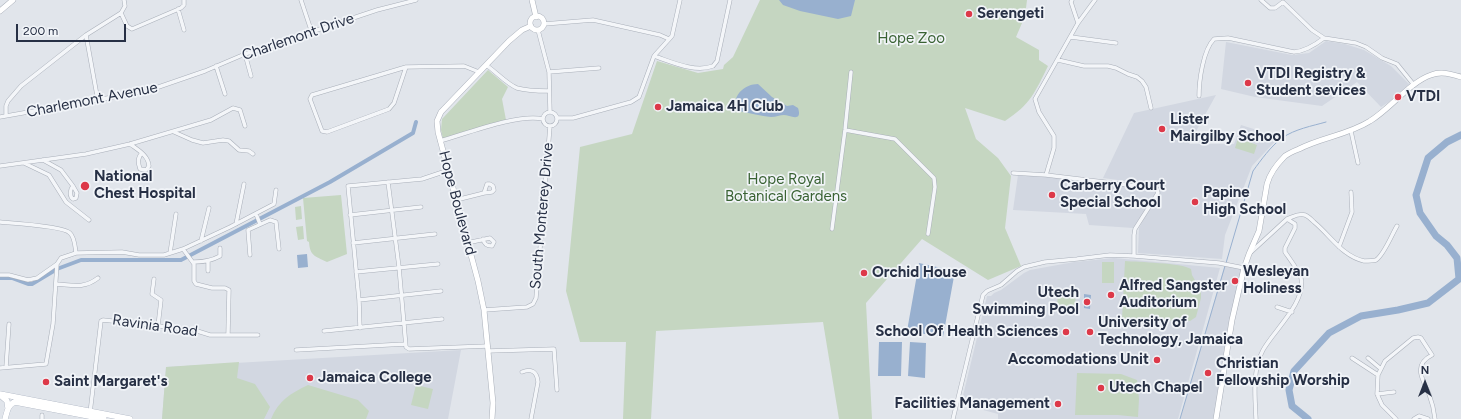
<!DOCTYPE html>
<style>
body{margin:0}
#map{position:relative;width:1461px;height:419px;overflow:hidden;background:#e1e5eb;font-family:Figtree,sans-serif}
canvas{display:block}
.north{position:absolute;left:1405px;top:363px;width:40px;height:40px;-webkit-text-stroke:3px #f1f4f8;paint-order:stroke;rotate:0deg;font-size:11px;font-weight:700;line-height:16px;text-align:center;color:#273045}
.north::after{content:'';display:block;margin:auto;width:14px;height:18px;background:#273045;clip-path:polygon(50% 0,100% 100%,50% 72%,0 100%)}
.scale{position:absolute;left:16px;top:24px;width:110px;height:18px;box-sizing:border-box;border:2px solid #273045;border-top:0;padding-left:5px;font-size:12px;line-height:14px;white-space:nowrap;color:#273045;-webkit-text-stroke:3px #f1f4f8;paint-order:stroke}
</style>
<div id="map">
<canvas width="1461" height="419"></canvas>
<div class="north">N</div>
<div class="scale">200 m</div>
</div>
<script>
const context = document.querySelector('canvas').getContext('2d');
context.lineJoin = 'round';
function fill(path, color) {
  context.fillStyle = color;
  context.fill(path, 'evenodd');
}
function trace(path, color, width, dash) {
  context.strokeStyle = color;
  context.lineWidth = width;
  context.lineCap = dash ? 'butt' : 'round';
  context.setLineDash(dash || []);
  context.stroke(path);
}
function write(font, color, halo, rows, align = 'center') {
  context.font = font + ' Figtree,sans-serif';
  context.lineWidth = 3.5;
  context.setLineDash([]);
  context.textBaseline = 'middle';
  context.strokeStyle = halo;
  context.fillStyle = color;
  for (const [text, x, y, turn = 0] of rows) {
    context.save();
    context.translate(x, y);
    context.rotate((+turn || 0) * Math.PI / 180);
    context.textAlign = isNaN(turn) ? turn : align;
    if (halo) context.strokeText(text, 0, 0);
    context.fillText(text, 0, 0);
    context.restore();
  }
}
fill(new Path2D(`
 M 1326,41 L 1345,44 L 1364,50 L 1391,66 L 1412,87 L 1381,107 L 1357,82 L 1322,106 L 1255,97 L 1221,89 L 1226,42 L 1292,55 L 1309,53 Z
 M 1216,95 L 1189,144 L 1234,144 L 1241,125 L 1279,137 L 1252,166 L 1225,235 L 1222,259 L 1138,253 L 1139,228 L 1157,194 L 1133,228 L 1089,225 L 1086,214 L 1013,210 L 1018,175 L 1091,180 L 1146,187 L 1159,193 L 1162,186 L 1103,178 L 1134,113 Z
 M 1114,258 L 1220,268 L 1178,419 L 998,419 L 998,414 L 961,404 L 987,296 L 991,296 L 994,293 L 1001,290 L 1024,273 L 1030,270 L 1074,262 Z
 M 1225,264 L 1243,268 L 1219,419 L 1180,419 Z
 M 461,350 L 448,419 L 162,419 L 166,367 Z`), '#d2d7e1');
fill(new Path2D(`
 M 760,0 L 1027,0 L 1025,16 L 1016,37 L 1039,50 L 1039,60 L 1048,66 C 1035,92 1031,104 1005,121 L 965,108 L 976,139 L 998,158 L 1011,176 L 1005,228 L 1021,266 L 988,280 L 922,239 L 866,303 L 872,419 L 839,419 L 823,322 L 656,331 L 651,419 L 623,419 L 626,342 L 580,342 L 566,291 L 580,147 L 632,134 L 657,61 L 698,73 L 723,69 L 724,65 L 733,57 Z
 M 488,70 L 508,87 L 502,99 L 506,120 L 443,139 L 441,130 L 442,119 Z
 M 1238,138 L 1257,145 L 1254,154 L 1235,148 Z
 M 341,195 L 347,254 L 327,262 C 315,256 310,256 309,242 L 307,241 L 303,198 Z
 M 301,206 L 302,219 L 296,220 L 295,207 Z
 M 303,226 L 304,239 L 298,240 L 296,227 Z
 M 1125,261 C 1138,262 1182,263 1191,269 L 1192,275 L 1201,291 L 1201,298 L 1196,317 L 1190,321 L 1122,319 Z
 M 1102,262 L 1114,262 L 1114,283 L 1102,283 Z
 M 1058,289 L 1076,289 L 1075,309 L 1057,308 Z
 M 239,362 L 237,378 L 255,384 L 270,407 L 264,419 L 162,419 L 166,367 Z
 M 1077,373 L 1121,374 L 1137,380 L 1139,399 L 1138,417 L 1118,415 L 1075,415 Z
 M 308,385 L 358,400 L 369,411 L 366,419 L 271,419 C 278,401 291,393 308,385 Z
 M 416,385 L 433,389 L 428,409 L 411,405 Z`), '#c5d6c1');
fill(new Path2D(`
 M 779,0 L 855,0 L 851,16 L 838,19 L 800,11 L 783,5 Z
 M 758,84 L 772,97 L 787,106 L 793,105 L 798,108 C 803,123 789,115 784,115 C 780,115 776,117 771,117 C 761,116 750,113 739,111 L 736,109 C 732,95 745,84 758,84 Z
 M 307,254 L 308,267 L 298,268 L 297,255 Z
 M 919,263 L 955,271 L 943,337 L 907,331 Z
 M 1084,294 L 1091,295 L 1090,309 L 1084,308 Z
 M 879,342 L 902,342 L 901,376 L 878,376 Z
 M 910,342 L 926,343 L 925,378 L 908,376 Z`), '#98b0cf');
trace(new Path2D(`
 M 1226,263 L 1253,171 C 1261,160 1271,146 1282,138 C 1295,129 1312,126 1326,122
 M 1180,419 L 1225,266`), '#98b0cf', 1);
trace(new Path2D(`
 M 0,278 L 12,278 L 28,284 L 32,284 L 57,269 L 81,260 L 181,260 L 330,182 L 413,133 L 416,122`), '#98b0cf', 4);
trace(new Path2D(`
 M 1308,419 L 1292,406 L 1289,390 L 1294,371 L 1329,333 L 1361,316 L 1398,310 L 1428,303 L 1459,279 L 1457,258 L 1447,245 L 1436,236 L 1420,213 L 1416,195 L 1428,158 L 1447,142 L 1461,135`), '#98b0cf', 7);
const street = new Path2D(`
 M 124,0 L 125,6 L 121,13 L 127,26 L 132,29 L 181,8 L 184,5 L 184,0
 M 301,0 L 312,33
 M 1072,0 L 1071,2 L 1078,23
 M 1261,0 L 1270,8 L 1275,8 L 1283,2 L 1312,30 L 1324,38
 M 178,9 L 184,30
 M 544,24 L 593,20 L 660,35 L 669,39
 M 538,30 L 549,72 L 550,112
 M 86,35 L 98,101
 M 1071,37 L 1116,43
 M 245,54 L 251,76
 M 654,56 C 672,62 695,73 713,66 L 717,61 L 730,0
 M 1058,60 L 1084,66 L 1108,66 L 1116,68 L 1128,74 L 1137,77 L 1142,81 L 1146,87 L 1151,108
 M 486,65 C 495,71 508,85 517,88 C 527,91 539,91 549,91
 M 216,66 L 225,94
 M 406,67 L 394,103 L 389,109 L 327,132 L 322,131 L 310,99 L 312,95 L 406,67 L 464,66 L 479,72
 M 549,72 L 599,68
 M 1199,96 C 1199,81 1203,50 1214,39 L 1228,38 L 1294,52 C 1306,51 1315,45 1324,38 L 1356,43 L 1366,47 L 1382,58 L 1397,64 L 1414,85
 M543 119a7 7 0 1 1 14 0a7 7 0 1 1-14 0Z
 M 6,116 L 6,106 L 8,101 L 21,86 L 86,35 L 121,13
 M 0,117 L 147,91 L 205,71 L 245,54 L 377,10 L 416,0
 M 557,118 L 573,118 L 631,102 L 639,97 L 654,56 L 672,36 L 680,0
 M 845,130 L 895,139 L 934,178 L 935,187 L 928,234
 M 1351,131 L 1358,163
 M 174,132 L 192,140 L 203,143 L 223,140 L 229,141 L 239,150 L 249,151 L 253,154
 M 440,141 C 465,134 519,113 543,119
 M 130,144 C 138,150 148,155 149,166 L 146,170 L 140,169 C 138,163 137,158 142,153
 M 43,160 L 61,170 L 73,186
 M 24,163 L 49,175 L 66,202 L 89,220
 M 0,166 L 86,154 L 130,144 L 211,120 L 233,108 L 240,110 L 245,126
 M 1013,173 L 1046,175 L 1154,188 L 1157,189 L 1158,193 L 1135,229 L 1134,235 L 1134,256
 M 1046,175 L 1054,148 L 1054,136 L 1039,112 L 1035,99 L 1078,23 L 1095,0
 M 388,182 L 399,267 L 406,347 L 409,349 L 488,346
 M 73,186 L 77,193 L 76,198 L 73,199 C 69,196 70,189 73,186 Z
 M 456,200 L 484,193 L 492,192 L 494,190 L 493,186 L 490,184 L 487,184 L 484,193
 M 256,214 L 260,224
 M 350,215 L 421,207
 M 1287,219 C 1293,217 1298,213 1305,215 C 1308,216 1312,220 1314,222 C 1331,236 1342,256 1364,261 C 1368,261 1373,261 1376,260 C 1384,255 1392,234 1397,226
 M 0,222 C 12,223 64,226 70,233 C 75,238 75,247 76,253
 M 236,224 L 244,184
 M 832,229 L 845,130 L 851,72
 M 201,241 L 209,208
 M 353,243 L 435,234
 M 467,243 L 490,238 L 494,242 L 492,246 C 486,246 484,244 483,239
 M 1339,247 L 1352,212 L 1351,192
 M 183,249 L 194,264 L 194,281 L 196,284 L 212,288 L 225,288 L 229,290 L 228,334
 M 170,253 L 176,214
 M 1250,253 L 1287,219 L 1295,224 L 1295,228 L 1285,248 L 1285,252 C 1289,258 1299,271 1301,278 C 1306,303 1274,330 1263,350 C 1252,370 1255,397 1256,419
 M 250,255 L 248,230 L 270,220 L 276,222 L 279,249
 M 194,262 C 204,262 211,261 220,256 L 220,248
 M 208,262 L 208,271
 M 356,272 L 438,264
 M 0,275 L 9,275 L 28,280 L 37,278 L 57,264 L 61,258 L 76,253 L 122,252 L 139,255 L 164,255 L 183,249 L 230,227 L 274,204 L 276,190
 M 154,279 L 152,294 L 161,300 L 158,326
 M 56,284 C 72,285 84,289 98,278
 M 359,300 L 441,291
 M 1277,307 L 1292,312
 M 484,310 L 527,307 L 533,304 L 536,298 L 550,126
 M 360,328 L 359,300 L 348,186 L 422,179 L 449,170
 M 324,331 L 442,319
 M 296,350 L 405,344
 M 488,351 L 554,349 L 557,390
 M 1352,358 L 1378,375
 M 1368,358 L 1381,369
 M 6,367 L 9,324
 M 0,368 L 46,364 L 53,324 L 57,264
 M 522,372 C 532,368 537,372 538,382 L 531,419
 M 1377,394 L 1394,392
 M 90,413 L 101,321 L 103,320 L 194,330 L 210,335 L 258,335
 M 42,419 L 42,415
 M 953,419 L 983,295 L 987,291 L 1001,285 L 1017,271 L 1024,267 L 1045,262 L 1077,259 L 1110,255 L 1134,256 L 1219,263 L 1244,268
 M 1396,419 L 1382,405 L 1377,394 L 1378,375 L 1385,361 L 1413,338 L 1418,337 L 1421,338 L 1432,355 C 1412,365 1423,380 1429,394 C 1432,402 1434,410 1435,419
 M 1414,419 L 1419,416 L 1428,419`);
const secondary = new Path2D(`
 M 532,0 L 536,17
 M 0,11 L 13,0
 M530 23a7 7 0 1 1 14 0a7 7 0 1 1-14 0Z
 M 492,419 L 493,403 L 484,310 L 478,281 L 438,132 L 437,121 L 441,112 L 509,41 L 522,30 L 531,26
 M 1216,419 L 1232,320 L 1244,268 L 1249,254 L 1259,231 L 1267,184 C 1270,173 1277,164 1285,156 C 1289,153 1294,151 1299,149 C 1322,137 1348,135 1370,121 C 1390,109 1410,82 1431,75 C 1441,71 1451,74 1461,77`);
const primary = new Path2D(`
 M 0,394 L 130,419
 M 0,395 L 7,401 L 8,408
 M 5,419 C 7,412 8,404 15,402 L 104,419`);
trace(street, '#a9afb9', 4.5);
trace(secondary, '#a9afb9', 6);
trace(primary, '#9fa8b8', 6);
trace(street, '#f4f6f9', 3.5);
trace(secondary, '#fff', 5);
trace(primary, '#fff', 5.5);
for (const [x, y, r, color] of [
 [969,14,4,"#dd3949"],
 [1248,83,4,"#dd3949"],
 [1398,97,4,"#dd3949"],
 [658,107,4,"#dd3949"],
 [1162,129,4,"#dd3949"],
 [85,186,5,"#dd3949"],
 [1052,195,4,"#dd3949"],
 [1195,202,4,"#dd3949"],
 [864,273,4,"#dd3949"],
 [1235,281,4,"#dd3949"],
 [1111,295,4,"#dd3949"],
 [1087,302,4,"#dd3949"],
 [1066,332,4,"#dd3949"],
 [1090,332,4,"#dd3949"],
 [1157,360,4,"#dd3949"],
 [1208,373,4,"#dd3949"],
 [310,378,4,"#dd3949"],
 [46,382,4,"#dd3949"],
 [1101,388,4,"#dd3949"],
 [1058,404,4,"#dd3949"]
]) {
  const dot = new Path2D();
  dot.arc(x, y, r, 0, 2 * Math.PI);
  context.fillStyle = color;
  context.fill(dot);
  trace(dot, '#f1f4f8', 1.5);
}
write('bold 15px', '#273045', '#f1f4f8', [
 ["Serengeti",977,14],
 ["VTDI Registry &",1256,74],
 ["Student sevices",1256,91],
 ["VTDI",1406,97],
 ["Jamaica 4H Club",666,107],
 ["Lister",1170,120],
 ["Mairgilby School",1170,137],
 ["National",94,177],
 ["Chest Hospital",94,194],
 ["Carberry Court",1060,186],
 ["Special School",1060,203],
 ["Papine",1203,193],
 ["High School",1203,210],
 ["Wesleyan",1243,272],
 ["Holiness",1243,289],
 ["Orchid House",872,273],
 ["Alfred Sangster",1119,286],
 ["Auditorium",1119,303],
 ["Utech",1079,293,"right"],
 ["Swimming Pool",1079,310,"right"],
 ["University of",1098,323],
 ["Technology, Jamaica",1098,340],
 ["School Of Health Sciences",1058,332,"right"],
 ["Accomodations Unit",1149,360,"right"],
 ["Christian",1216,364],
 ["Fellowship Worship",1216,381],
 ["Jamaica College",318,378],
 ["Saint Margaret's",54,382],
 ["Utech Chapel",1109,388],
 ["Facilities Management",1050,404,"right"]
], 'left');
write('15px', '#273045', '#f1f4f8', [
 ["Charlemont Drive",298,37,-19],
 ["Charlemont Avenue",92,100,-11],
 ["Hope Boulevard",457,203,75],
 ["South Monterey Drive",542,216,-85],
 ["Ravinia Road",155,326,8]
]);
write('15px', '#396233', '#f1f4f8', [
 ["Hope Zoo",911,39],
 ["Hope Royal",786,180],
 ["Botanical Gardens",786,197]
]);
</script>
